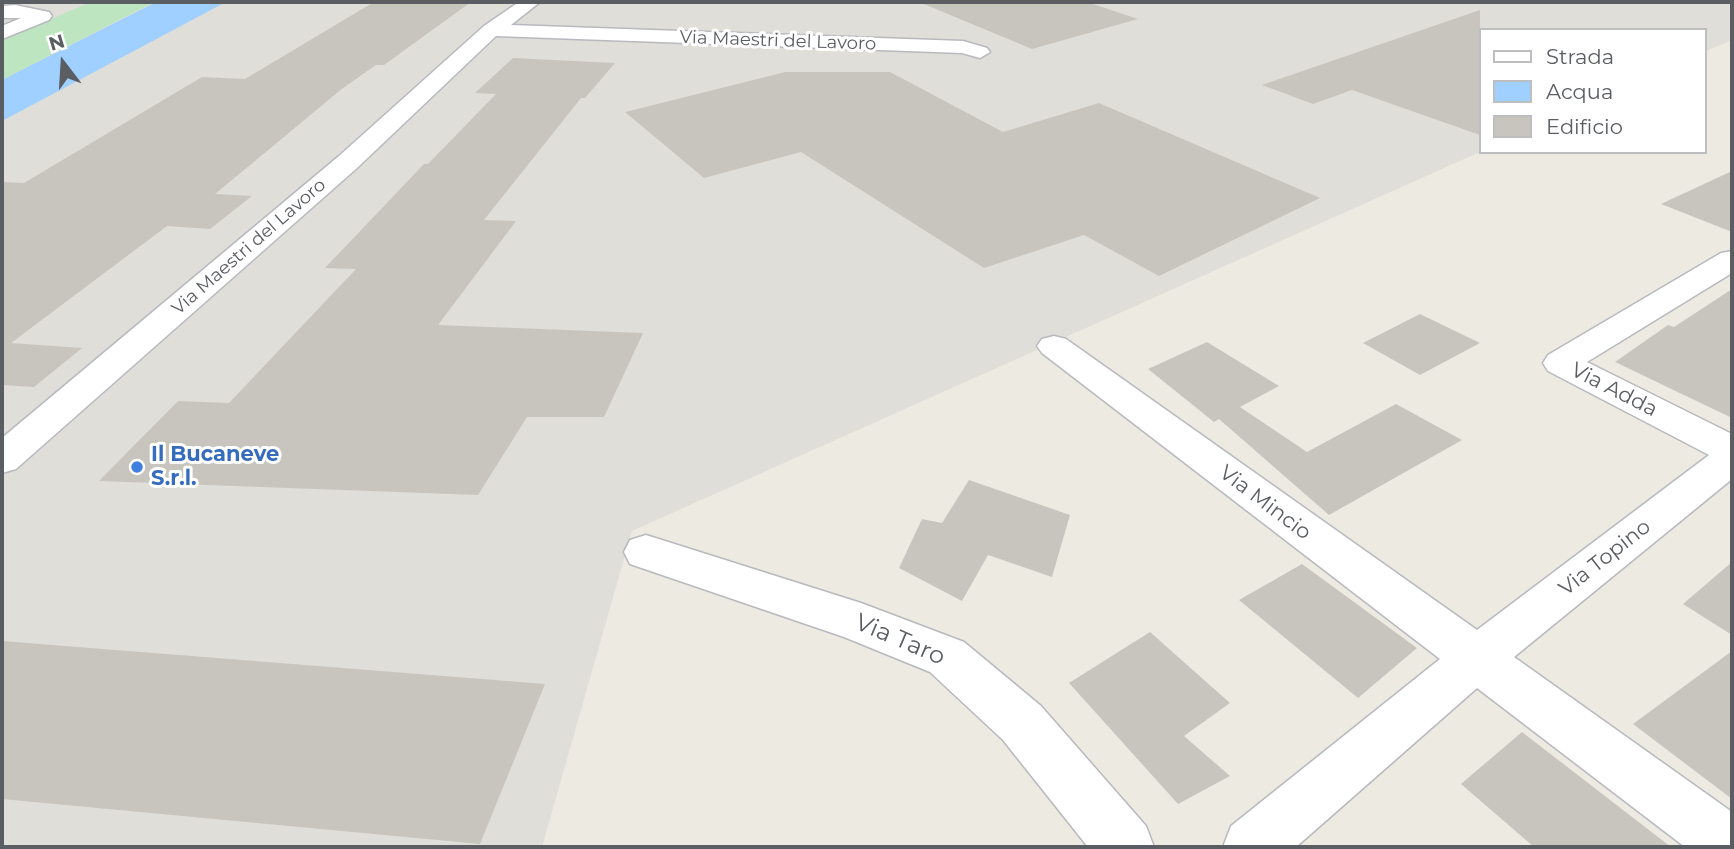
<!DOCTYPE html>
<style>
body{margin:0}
#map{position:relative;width:1734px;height:849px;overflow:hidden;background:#edebe1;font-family:Montserrat,sans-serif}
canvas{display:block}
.frame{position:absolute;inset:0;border:4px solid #5a5d62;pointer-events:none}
.legend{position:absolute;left:1479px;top:28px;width:228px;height:126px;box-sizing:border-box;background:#fff;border:2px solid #bdbec0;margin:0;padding:9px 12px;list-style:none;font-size:21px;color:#5a5d62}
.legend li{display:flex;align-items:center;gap:14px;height:35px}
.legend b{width:35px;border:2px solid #bdbec0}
.north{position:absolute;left:28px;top:28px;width:70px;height:70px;-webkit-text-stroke:5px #fff;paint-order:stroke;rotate:343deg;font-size:19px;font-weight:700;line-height:28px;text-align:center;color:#5a5d62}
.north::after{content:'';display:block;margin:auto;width:24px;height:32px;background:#5a5d62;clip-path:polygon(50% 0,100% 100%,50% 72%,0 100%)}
</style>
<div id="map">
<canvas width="1734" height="849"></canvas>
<div class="frame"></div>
<ul class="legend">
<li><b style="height:9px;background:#fff"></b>Strada</li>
<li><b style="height:19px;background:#9fd0ff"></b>Acqua</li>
<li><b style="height:19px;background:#c8c5be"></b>Edificio</li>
</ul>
<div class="north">N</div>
</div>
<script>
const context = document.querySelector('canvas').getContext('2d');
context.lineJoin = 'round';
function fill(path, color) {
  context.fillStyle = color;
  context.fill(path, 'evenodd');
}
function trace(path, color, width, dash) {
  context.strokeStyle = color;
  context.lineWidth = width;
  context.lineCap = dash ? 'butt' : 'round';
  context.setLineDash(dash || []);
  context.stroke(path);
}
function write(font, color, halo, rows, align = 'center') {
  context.font = font + ' Montserrat,sans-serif';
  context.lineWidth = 6;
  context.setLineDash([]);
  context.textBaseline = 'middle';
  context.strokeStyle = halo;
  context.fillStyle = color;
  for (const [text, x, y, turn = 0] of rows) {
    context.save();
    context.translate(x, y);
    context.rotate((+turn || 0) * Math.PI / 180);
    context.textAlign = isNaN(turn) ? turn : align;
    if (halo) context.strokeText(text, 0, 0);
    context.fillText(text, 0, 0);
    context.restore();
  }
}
fill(new Path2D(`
 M 2,2 L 1732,2 L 1732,40 L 1704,52 L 1704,30 L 1480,30 L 1480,152 L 632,531 L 542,847 L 2,847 Z`), '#e0ded9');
fill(new Path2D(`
 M 90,2 L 154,2 L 2,80 L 2,37 L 13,36 Z`), '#bde5bf');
fill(new Path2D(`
 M 156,2 L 226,2 L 2,121 L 2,80 Z`), '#9fd0ff');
fill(new Path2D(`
 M 374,2 L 471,2 L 384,65 L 376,65 L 343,88 L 215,194 L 252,196 L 210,229 L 167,226 L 11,343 L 82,348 L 34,387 L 2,385 L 2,182 L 24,183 L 202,77 L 245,79 Z
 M 919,2 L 1087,2 L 1138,19 L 1032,49 Z
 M 1480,10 L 1480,135 L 1352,90 L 1313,104 L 1262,85 Z
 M 513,58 L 615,63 L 585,98 L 581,98 L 484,220 L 516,221 L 438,325 L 643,333 L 604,417 L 527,417 L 478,495 L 99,481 L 178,401 L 229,403 L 356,269 L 325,268 L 424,164 L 428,164 L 496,94 L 475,93 Z
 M 785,72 L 890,72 L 1003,132 L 1099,103 L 1320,198 L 1159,276 L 1084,235 L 984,268 L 801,152 L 704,178 L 625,112 Z
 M 1732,171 L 1732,232 L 1661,204 Z
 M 1732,289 L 1732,418 L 1615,362 L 1668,325 L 1674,327 Z
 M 1420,314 L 1480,343 L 1420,375 L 1363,343 Z
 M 1207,342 L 1279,386 L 1240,407 L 1307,452 L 1396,404 L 1462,440 L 1329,515 L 1219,419 L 1214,422 L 1148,369 Z
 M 969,480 L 1070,515 L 1052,577 L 988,555 L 962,601 L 899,568 L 922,519 L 942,523 Z
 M 1732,562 L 1732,635 L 1683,604 Z
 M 1302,564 L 1417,648 L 1358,698 L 1239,600 Z
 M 1150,632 L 1230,703 L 1184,736 L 1230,776 L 1178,804 L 1069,683 Z
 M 2,641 L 545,684 L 480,844 L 2,799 Z
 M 1732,651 L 1732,799 L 1633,724 Z
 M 1522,732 L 1671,847 L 1534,847 L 1461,784 Z`), '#c8c5be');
const minor = new Path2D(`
 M 519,2 L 540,2 L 511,25 L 963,41 L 987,48 L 990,52 L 980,58 L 962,53 L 496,36 L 357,168 L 16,469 L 2,473 L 2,438 L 339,156 L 484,26 Z
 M 15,5 L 49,12 L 52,16 L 49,20 L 2,39 L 2,26 L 21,18 L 2,18 L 2,6 Z
 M 1732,251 L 1732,273 L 1587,362 L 1732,434 L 1732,479 L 1514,657 L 1732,812 L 1732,847 L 1685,847 L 1477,688 L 1296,847 L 1223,847 L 1231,826 L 1440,659 L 1042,353 L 1037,346 L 1042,339 L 1054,336 L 1066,339 L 1477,630 L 1709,455 L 1548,371 L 1543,363 L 1548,355 L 1721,253 Z
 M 646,535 L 861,603 L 964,642 L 1041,706 L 1146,826 L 1154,847 L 1088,847 L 1003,740 L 930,672 L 844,637 L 630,564 L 624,552 L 630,540 Z`);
trace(minor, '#b7b9be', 3);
fill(minor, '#fff');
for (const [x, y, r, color] of [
 [137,467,7,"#3f7fe0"]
]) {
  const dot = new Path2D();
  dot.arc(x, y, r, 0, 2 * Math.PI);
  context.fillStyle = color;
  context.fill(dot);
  trace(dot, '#fff', 2.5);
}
write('18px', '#5a5d62', '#fff', [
 ["Via Maestri del Lavoro",778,41,2],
 ["Via Maestri del Lavoro",249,247,-41]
]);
write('21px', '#5a5d62', '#fff', [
 ["Via Adda",1614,390,27],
 ["Via Mincio",1265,503,37],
 ["Via Topino",1605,558,-38]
]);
write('bold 21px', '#366cbe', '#fff', [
 ["Il Bucaneve",151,455],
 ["S.r.l.",151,479]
], 'left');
write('24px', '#5a5d62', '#fff', [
 ["Via Taro",900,640,23]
]);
</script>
